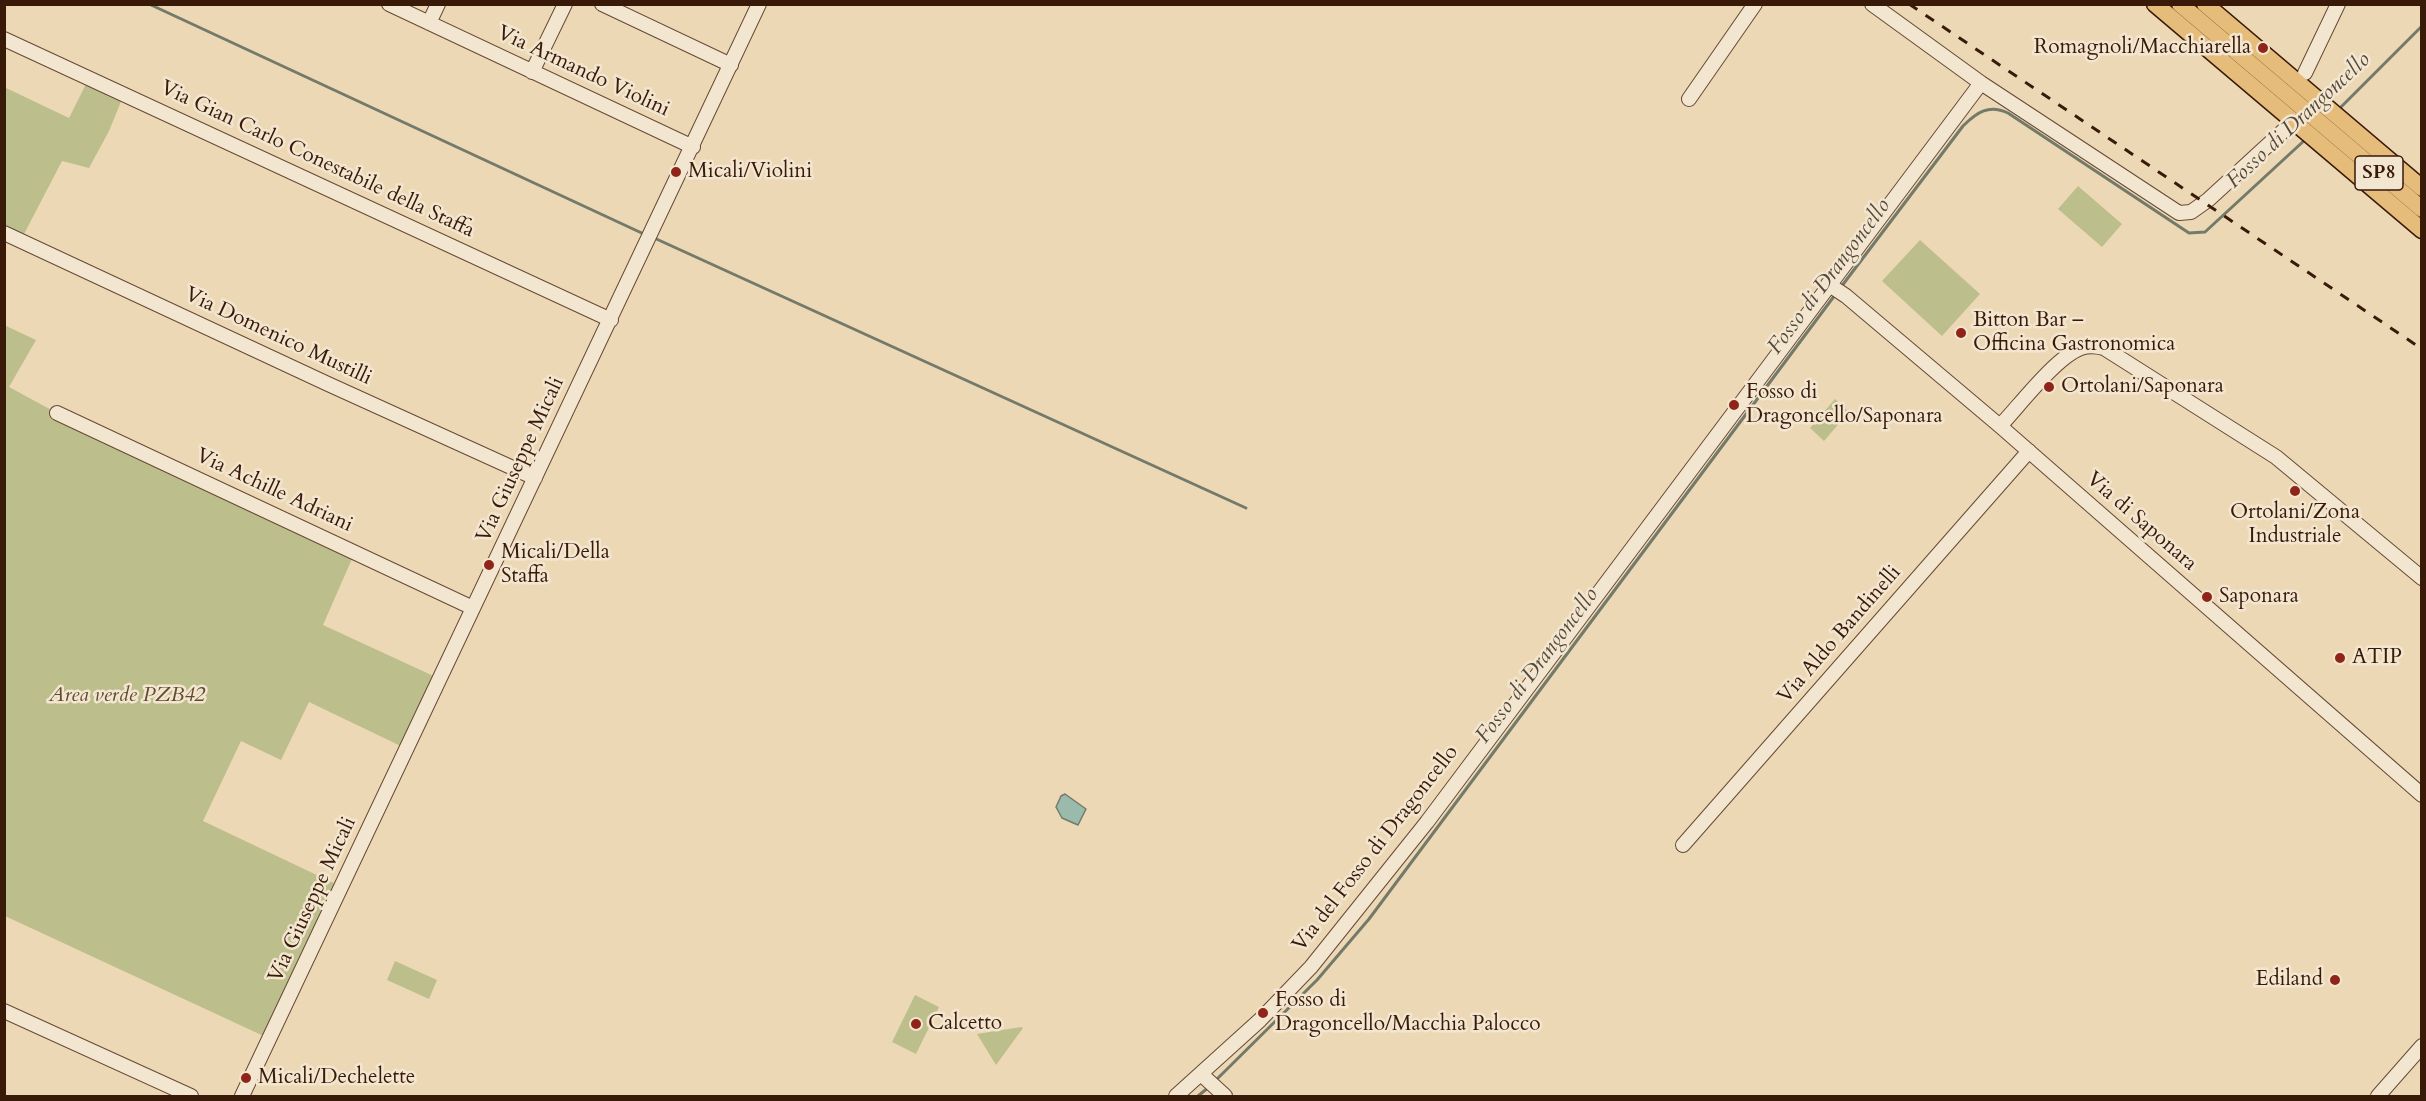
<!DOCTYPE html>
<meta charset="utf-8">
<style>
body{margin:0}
#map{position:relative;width:2426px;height:1101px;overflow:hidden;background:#edd8b6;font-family:Cardo,serif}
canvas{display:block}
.frame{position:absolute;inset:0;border:6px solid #391908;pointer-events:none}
</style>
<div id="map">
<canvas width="2426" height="1101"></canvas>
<div class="frame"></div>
</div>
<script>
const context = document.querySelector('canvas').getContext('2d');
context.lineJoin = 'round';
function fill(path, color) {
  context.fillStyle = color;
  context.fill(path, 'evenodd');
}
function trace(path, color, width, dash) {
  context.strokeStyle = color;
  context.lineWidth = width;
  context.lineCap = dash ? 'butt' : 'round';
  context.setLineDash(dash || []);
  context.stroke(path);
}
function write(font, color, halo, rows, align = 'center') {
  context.font = font + ' Cardo,serif';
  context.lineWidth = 5;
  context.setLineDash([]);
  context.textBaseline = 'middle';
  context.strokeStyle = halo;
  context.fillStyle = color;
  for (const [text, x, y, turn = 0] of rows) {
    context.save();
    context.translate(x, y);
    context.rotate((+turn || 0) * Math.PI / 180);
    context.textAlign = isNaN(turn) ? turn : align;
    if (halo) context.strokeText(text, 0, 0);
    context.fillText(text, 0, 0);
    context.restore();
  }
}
fill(new Path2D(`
 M 89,78 L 124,94 L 109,131 L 89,168 L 62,161 L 23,236 L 5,229 L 4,87 L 69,118 Z
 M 2078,186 L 2122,224 L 2102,247 L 2058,209 Z
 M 1920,240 L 1980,294 L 1942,336 L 1882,281 Z
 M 4,325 L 36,340 L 9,387 L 57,413 L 355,552 L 323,625 L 440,679 L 407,749 L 309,702 L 281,760 L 241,741 L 203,821 L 342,887 L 270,1039 L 5,916 Z
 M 1835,399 L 1849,412 L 1824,441 L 1810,428 Z
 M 395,961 L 437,980 L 429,999 L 387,980 Z
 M 915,995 L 939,1007 L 916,1054 L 892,1042 Z
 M 1021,1027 L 1023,1028 L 996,1065 L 977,1034 Z`), '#bcbe8c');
const water = new Path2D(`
 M 1065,794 L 1086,809 L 1078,825 L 1062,818 L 1056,807 L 1061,796 Z`);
fill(water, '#9abaab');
trace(water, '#737a6a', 1.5);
trace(new Path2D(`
 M 149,4 L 646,235
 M 2338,110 L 2422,26
 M 652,237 L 1246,508
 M 1841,287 L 1963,126 C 1977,112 1989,104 2008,113 L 2189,233 L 2205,232 L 2307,138
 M 1216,1080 L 1317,980 L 1369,919 L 1835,295
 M 1198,1096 L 1209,1087`), '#737a6a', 3);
const minor = new Path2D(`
 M 389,4 L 693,147
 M 602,4 L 731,65
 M 1872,4 L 1981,83 L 2179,213 L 2191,212 L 2208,200 L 2293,122
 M 429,23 L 438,4
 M 4,39 L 611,320
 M 532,72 L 565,4
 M 2305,73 L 2338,4
 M 1689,99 L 1755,4
 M 4,233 L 328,384 L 535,478
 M 1828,284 L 1846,296 L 2000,426 L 2422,795
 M 57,413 L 473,608
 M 2000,426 C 2019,406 2056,357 2081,348 C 2089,345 2096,346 2104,348 L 2276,457 L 2422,578
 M 1683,845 L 2029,451
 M 4,1011 L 191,1096
 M 1201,1074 L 1225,1096
 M 242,1096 L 759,4
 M 1176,1096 L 1260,1020 L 1311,967 L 1427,822 L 1981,83
 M 2378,1096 L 2422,1046`);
const major = new Path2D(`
 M 2155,4 L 2422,230
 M 2180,4 L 2422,209
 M 2205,4 L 2422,188`);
trace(minor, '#664934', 16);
trace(major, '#391908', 19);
trace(minor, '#f3e6d0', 14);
trace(major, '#e6bc7b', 16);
trace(new Path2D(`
 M 1909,4 L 2422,349`), '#391908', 3, [10, 10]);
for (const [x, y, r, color] of [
 [2263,48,6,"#8f2418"],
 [676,172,6,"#8f2418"],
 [1961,333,6,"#8f2418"],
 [2049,387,6,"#8f2418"],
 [1734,405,6,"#8f2418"],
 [2295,491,6,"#8f2418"],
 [489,565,6,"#8f2418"],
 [2207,597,6,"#8f2418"],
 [2340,658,6,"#8f2418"],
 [2335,980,6,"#8f2418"],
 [1263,1013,6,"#8f2418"],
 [916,1024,6,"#8f2418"],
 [246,1078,6,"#8f2418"]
]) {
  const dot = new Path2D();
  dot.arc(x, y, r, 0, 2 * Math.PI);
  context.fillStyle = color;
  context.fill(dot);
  trace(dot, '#f3e6d0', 2);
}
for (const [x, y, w] of [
 [2379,173,48]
]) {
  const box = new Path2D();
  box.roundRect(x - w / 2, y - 17, w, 34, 4.5);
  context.fillStyle = '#f3e6d0';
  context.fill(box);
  trace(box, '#391908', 1.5);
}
write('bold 20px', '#391908', null, [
 ["SP8",2379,173]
]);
write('21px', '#391908', '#f3e6d0', [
 ["Romagnoli/Macchiarella",2251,48,"right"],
 ["Micali/Violini",688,172],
 ["Bitton Bar –",1973,321],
 ["Officina Gastronomica",1973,345],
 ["Ortolani/Saponara",2061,387],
 ["Fosso di",1746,393],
 ["Dragoncello/Saponara",1746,417],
 ["Ortolani/Zona",2295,513,"center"],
 ["Industriale",2295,537,"center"],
 ["Micali/Della",501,553],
 ["Staffa",501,577],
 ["Saponara",2219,597],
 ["ATIP",2352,658],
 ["Ediland",2323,980,"right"],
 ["Fosso di",1275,1001],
 ["Dragoncello/Macchia Palocco",1275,1025],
 ["Calcetto",928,1024],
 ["Micali/Dechelette",258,1078]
], 'left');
write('21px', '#391908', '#f3e6d0', [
 ["Via Armando Violini",583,72,25],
 ["Via Gian Carlo Conestabile della Staffa",317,160,25],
 ["Via Domenico Mustilli",278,337,25],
 ["Via Giuseppe Micali",521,460,-65],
 ["Via Achille Adriani",274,491,25],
 ["Via di Saponara",2141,522,41],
 ["Via Aldo Bandinelli",1840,635,-49],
 ["Via del Fosso di Dragoncello",1376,849,-52],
 ["Via Giuseppe Micali",313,900,-65]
]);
write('italic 21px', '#604b30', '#f3e6d0', [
 ["Area verde PZB42",127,696]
]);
write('italic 22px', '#564939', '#f3e6d0', [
 ["Fosso di Drangoncello",2299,121,-43],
 ["Fosso di Drangoncello",1830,277,-53],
 ["Fosso di Drangoncello",1538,666,-53]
]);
</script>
